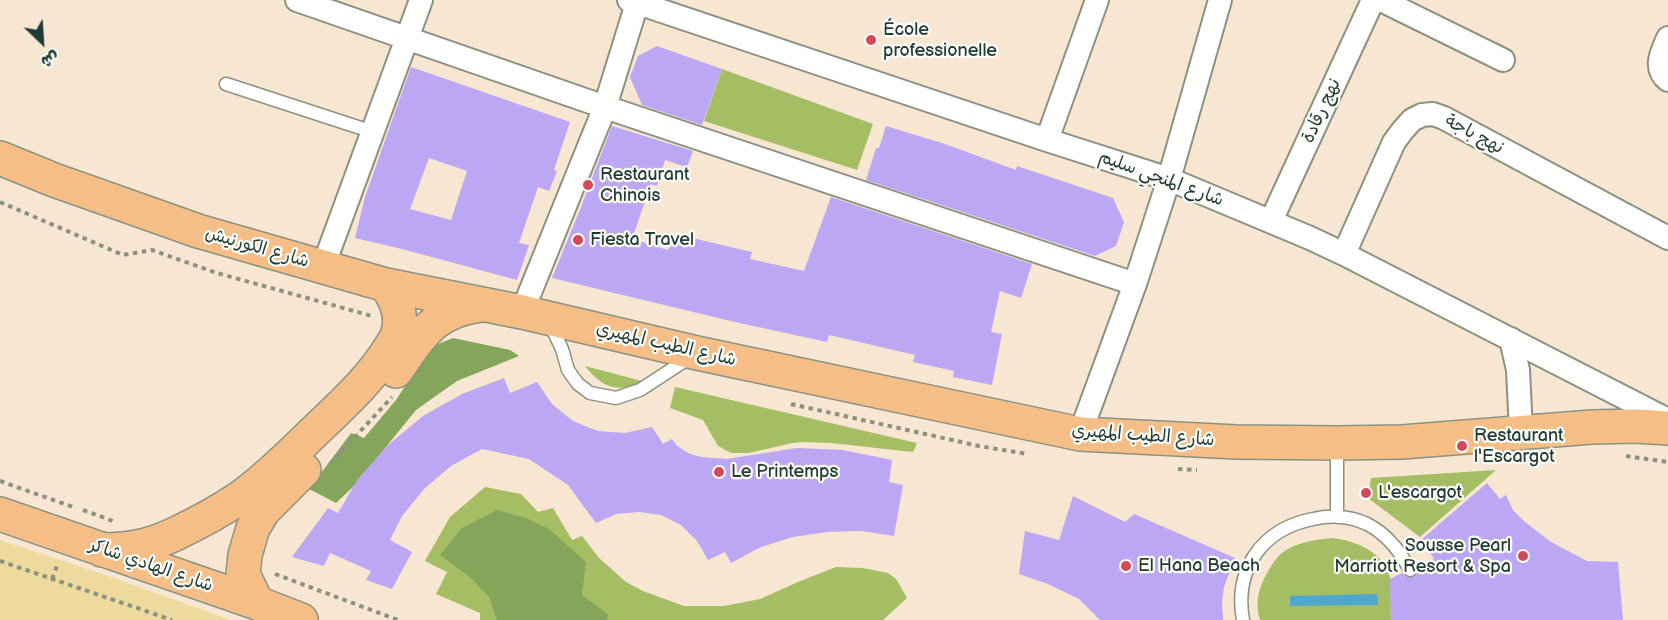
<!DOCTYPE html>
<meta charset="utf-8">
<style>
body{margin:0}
#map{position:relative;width:1668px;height:620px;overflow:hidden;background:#f7e6d1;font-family:"Balsamiq Sans","Playpen Sans Arabic",sans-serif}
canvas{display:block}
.north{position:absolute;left:12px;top:12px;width:60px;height:60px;-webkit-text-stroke:4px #fdfcf7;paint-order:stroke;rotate:155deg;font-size:16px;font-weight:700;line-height:24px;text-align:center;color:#1f3d34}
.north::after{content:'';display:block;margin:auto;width:21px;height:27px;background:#1f3d34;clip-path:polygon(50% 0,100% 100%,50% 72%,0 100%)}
</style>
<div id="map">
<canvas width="1668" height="620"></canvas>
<div class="north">ش</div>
</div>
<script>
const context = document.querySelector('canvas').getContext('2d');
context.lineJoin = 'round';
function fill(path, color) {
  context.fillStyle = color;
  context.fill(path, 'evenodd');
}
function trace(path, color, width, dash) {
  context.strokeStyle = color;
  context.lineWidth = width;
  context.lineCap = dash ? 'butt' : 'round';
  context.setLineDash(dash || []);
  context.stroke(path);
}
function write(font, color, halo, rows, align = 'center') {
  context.font = font + ' "Balsamiq Sans","Playpen Sans Arabic",sans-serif';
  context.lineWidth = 4.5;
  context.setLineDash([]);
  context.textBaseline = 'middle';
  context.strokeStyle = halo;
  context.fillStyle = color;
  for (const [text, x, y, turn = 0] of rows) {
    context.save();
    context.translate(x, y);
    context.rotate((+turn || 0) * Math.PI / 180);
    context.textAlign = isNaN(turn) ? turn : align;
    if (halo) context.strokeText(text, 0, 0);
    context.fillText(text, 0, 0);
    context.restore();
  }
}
fill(new Path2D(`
 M 722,69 L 873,124 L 857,170 L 704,121 Z
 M 585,366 L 642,381 C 619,395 600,386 585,366 Z
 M 675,387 L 917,443 L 913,452 L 831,443 L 805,442 L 792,443 L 749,453 L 731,453 L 718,446 L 703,420 L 670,408 Z
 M 1496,470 L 1420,537 L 1368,498 L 1371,478 Z
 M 485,487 L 521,494 L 538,512 L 553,508 L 572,540 L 582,536 L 599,558 L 626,582 L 643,591 L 684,606 L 724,606 L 760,599 L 798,582 L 836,567 L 863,568 L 888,573 L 896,579 L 907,598 L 883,620 L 480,620 L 480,613 L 436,594 L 447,572 L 425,561 L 450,517 Z
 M 1332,538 C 1356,541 1383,551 1390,578 C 1393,591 1390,607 1391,620 L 1260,620 C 1255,604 1258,589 1266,575 C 1269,570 1272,564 1276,559 C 1289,543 1313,540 1332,538 Z`), '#a5be64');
fill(new Path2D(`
 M 453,338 L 510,350 L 519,356 L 457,381 L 416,410 L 355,485 L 336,503 L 309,489 L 351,433 L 364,438 L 396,400 L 427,353 L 438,344 Z
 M 497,510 L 526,518 L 549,529 L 586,562 L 582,595 L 608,614 L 607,620 L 497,620 L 489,597 L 470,577 L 440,555 L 462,528 Z`), '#84a55a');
fill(new Path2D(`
 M 0,540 L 114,578 L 230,620 L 0,620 Z`), '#eeda9e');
fill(new Path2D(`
 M 1377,594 L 1378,605 L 1290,606 L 1290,596 Z`), '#50a7cc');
fill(new Path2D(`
 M 657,46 L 722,69 L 702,125 L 642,105 L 630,77 L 638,56 Z
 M 411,67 L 570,122 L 554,170 L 557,171 L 549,191 L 538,187 L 519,243 L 529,245 L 517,280 L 402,249 L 355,238 L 365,197 ZM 429,158 L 467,171 L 451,220 L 410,209 Z
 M 612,126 L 693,151 L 687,167 L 665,160 L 657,186 L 651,184 L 632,239 L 668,250 L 675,234 L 752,252 L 750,259 L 804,271 L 831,197 L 1032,264 L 1021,298 L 1000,291 L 991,332 L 1002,334 L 992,385 L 953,377 L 954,371 L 913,362 L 915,355 L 829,335 L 827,342 L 735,322 L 552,278 L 581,207 Z
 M 886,126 L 945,144 L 1016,170 L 1017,166 L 1113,198 L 1124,222 L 1116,246 L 1095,256 L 866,180 L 876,148 L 879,148 Z
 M 504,378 L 510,393 L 537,382 L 552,404 L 573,421 L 590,428 L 598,431 L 625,433 L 652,427 L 663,444 L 672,439 L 677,446 L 690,454 L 701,457 L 727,459 L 797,448 L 843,450 L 892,460 L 889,482 L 903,485 L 894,536 L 861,531 L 827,532 L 793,537 L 761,547 L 731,563 L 725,552 L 708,560 L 697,541 L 681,525 L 661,515 L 639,512 L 616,514 L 596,523 L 568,485 L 529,459 L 482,449 L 451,466 L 424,489 L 402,516 L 390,540 L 412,552 L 392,589 L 366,580 L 371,571 L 330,553 L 324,566 L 292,557 L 328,508 L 338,513 L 358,479 L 388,445 L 423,416 L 462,394 Z
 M 1487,483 L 1500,499 L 1506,495 L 1513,510 L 1525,522 L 1551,542 L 1587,561 L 1618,562 L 1623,620 L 1391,620 L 1390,579 L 1402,573 L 1406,577 L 1413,577 L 1417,574 L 1417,567 L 1434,559 L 1422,539 Z
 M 1073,496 L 1125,522 L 1134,514 L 1235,558 L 1224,587 L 1222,602 L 1223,620 L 1100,620 L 1079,599 L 1048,584 L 1019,574 L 1025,531 L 1059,540 Z`), '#bba7f3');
const service = new Path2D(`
 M 226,84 L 373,132
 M 550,324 L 562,349 L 568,370 L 578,384 L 590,393 L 616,398 L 640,390 L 692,356
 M 1337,444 L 1337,517
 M 1243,620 C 1234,569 1262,529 1313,519 C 1330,515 1350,516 1367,524 C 1387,534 1400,551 1410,570`);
const minor = new Path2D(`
 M 297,0 L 605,107 L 1135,284
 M 629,0 L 1047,140 L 1169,179 L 1310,238 L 1344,254 L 1668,420
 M 1381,0 L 1503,60
 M 1668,38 C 1662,52 1653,68 1668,80
 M 1047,140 L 1097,0
 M 1271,221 L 1373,0
 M 1344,254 L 1394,142 L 1403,130 L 1412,120 L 1422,115 L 1433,114 L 1444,118 L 1668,238
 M 323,267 L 421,0
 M 522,312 L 605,107 L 638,0
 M 1511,339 L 1518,370 L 1521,432
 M 1080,434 L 1135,284 L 1169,179 L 1220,0`);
const primary = new Path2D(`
 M 0,158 L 54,180 L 198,231 L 386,285 L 522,312 L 697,353 L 1080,434 L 1236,442 L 1337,443 L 1402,442 L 1592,427 L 1636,426 L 1668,428
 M 396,371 C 422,334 432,312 481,305
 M 0,514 L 257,603 L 301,620
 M 102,550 C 129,550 149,546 173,535 C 194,525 222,510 241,497 C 269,477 292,453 316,430 C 343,404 370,380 390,348 C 393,343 397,338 398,332 C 403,315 396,299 386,285
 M 257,603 L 243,574 L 245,555 L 253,528 L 263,511 L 304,470`);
trace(service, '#8b9282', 15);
trace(minor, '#8b9282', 26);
trace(primary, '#8b9282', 36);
trace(new Path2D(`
 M 0,202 L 123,255 L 152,250 L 217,273 L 372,316
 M 791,404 L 979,446 L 1027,454
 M 1626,456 L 1668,462
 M 330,464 L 392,397
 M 1178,469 L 1197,470
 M 0,481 L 76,508
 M 83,510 L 113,521
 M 0,561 L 172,620
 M 275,574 L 398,620
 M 52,579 L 58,563`), '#8b9282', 4, [4.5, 4.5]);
trace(service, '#fff', 12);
trace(minor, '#fff', 22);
trace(primary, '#f6be87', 33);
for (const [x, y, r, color] of [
 [871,40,6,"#d1495b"],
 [588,185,6,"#d1495b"],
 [578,240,6,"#d1495b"],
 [1462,446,6,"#d1495b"],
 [719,472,6,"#d1495b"],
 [1366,493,6,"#d1495b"],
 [1523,556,6,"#d1495b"],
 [1126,566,6,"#d1495b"]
]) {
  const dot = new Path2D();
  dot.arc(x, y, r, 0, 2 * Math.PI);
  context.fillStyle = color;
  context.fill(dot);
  trace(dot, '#fdfcf7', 2);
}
write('18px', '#1f3d34', '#fdfcf7', [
 ["École",883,30],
 ["professionelle",883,51],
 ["Restaurant",600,175],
 ["Chinois",600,196],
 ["Fiesta Travel",590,240],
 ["Restaurant",1474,436],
 ["l'Escargot",1474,457],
 ["Le Printemps",731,472],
 ["L'escargot",1378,493],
 ["Sousse Pearl",1511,546,"right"],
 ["Marriott Resort & Spa",1511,567,"right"],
 ["El Hana Beach",1138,566]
], 'left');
write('18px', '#1f3d34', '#fdfcf7', [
 ["نهج رقادة",1322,111,-65],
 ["نهج باجة",1474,135,28],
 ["شارع المنجي سليم",1161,179,20],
 ["شارع الكورنيش",257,248,16],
 ["شارع الطيب المهيري",666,345,13],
 ["شارع الطيب المهيري",1143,436,4],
 ["شارع الهادي شاكر",151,566,19]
]);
</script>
